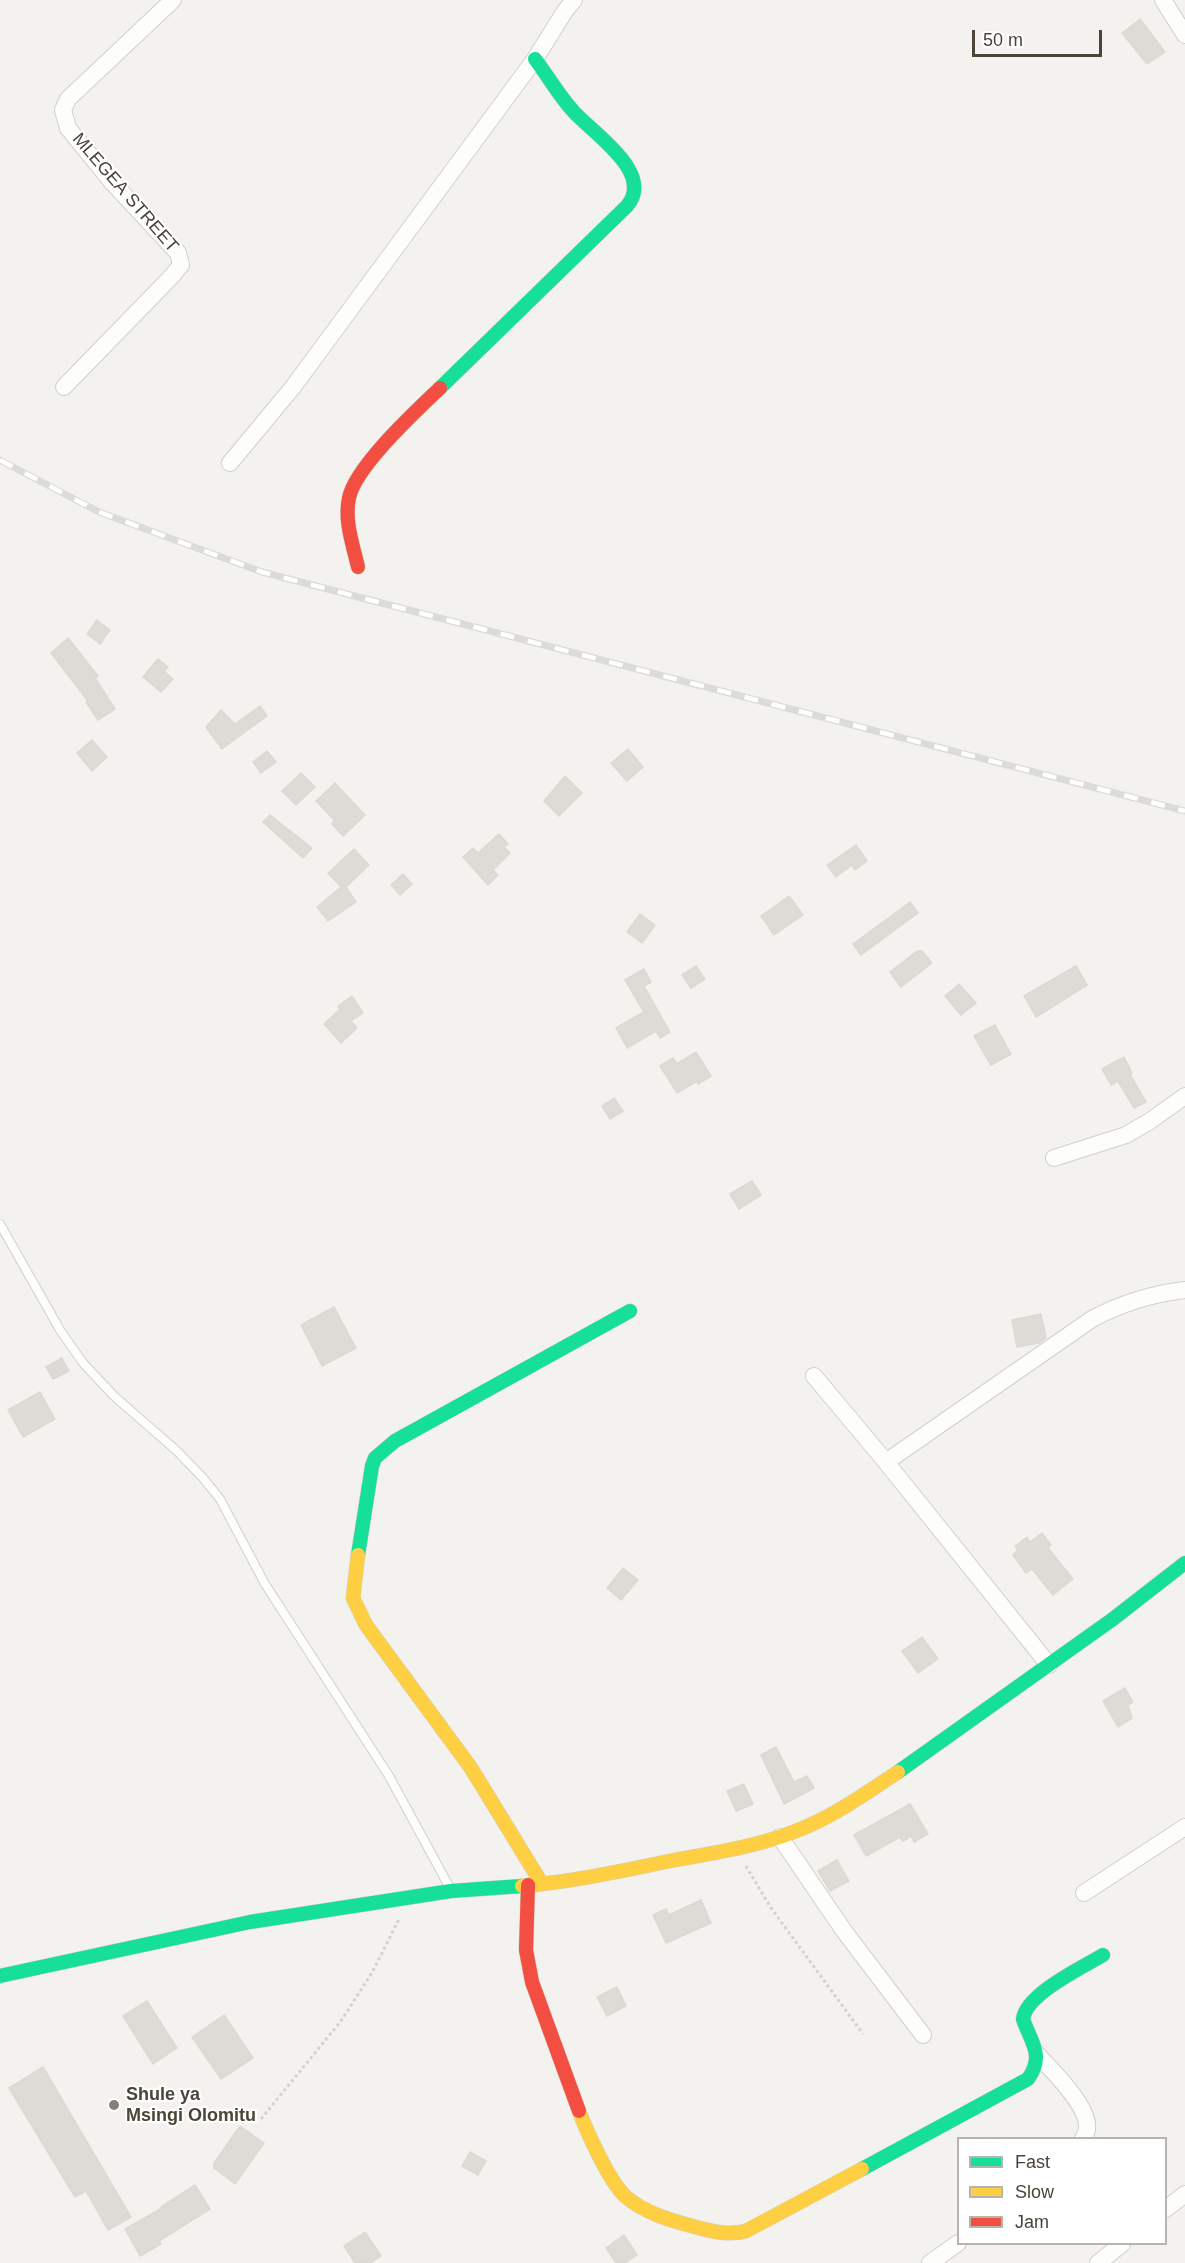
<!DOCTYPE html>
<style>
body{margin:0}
#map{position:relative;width:1185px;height:2263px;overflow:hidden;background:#f4f2ee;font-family:Helvetica,sans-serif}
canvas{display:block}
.legend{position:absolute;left:957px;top:2137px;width:210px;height:108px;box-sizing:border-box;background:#fff;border:2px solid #b7b4b0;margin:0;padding:8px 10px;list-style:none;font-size:18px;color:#4b4439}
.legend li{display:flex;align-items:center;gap:12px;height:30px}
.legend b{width:30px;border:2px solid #b7b4b0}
.scale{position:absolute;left:972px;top:30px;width:130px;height:27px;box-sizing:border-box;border:3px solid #4b4439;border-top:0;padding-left:8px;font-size:18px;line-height:21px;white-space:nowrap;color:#4b4439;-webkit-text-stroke:4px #fff;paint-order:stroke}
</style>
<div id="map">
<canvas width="1185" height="2263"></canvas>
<ul class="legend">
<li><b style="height:8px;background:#16e098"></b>Fast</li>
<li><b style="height:8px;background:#ffcf43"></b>Slow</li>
<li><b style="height:8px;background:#f24e42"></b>Jam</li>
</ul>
<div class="scale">50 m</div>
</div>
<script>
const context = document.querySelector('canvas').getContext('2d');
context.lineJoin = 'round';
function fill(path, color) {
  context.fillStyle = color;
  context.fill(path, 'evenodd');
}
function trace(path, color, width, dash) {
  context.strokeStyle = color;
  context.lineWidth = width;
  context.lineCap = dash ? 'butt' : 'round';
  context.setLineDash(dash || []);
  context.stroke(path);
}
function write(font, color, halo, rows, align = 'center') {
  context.font = font + ' Helvetica,sans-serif';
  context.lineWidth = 4.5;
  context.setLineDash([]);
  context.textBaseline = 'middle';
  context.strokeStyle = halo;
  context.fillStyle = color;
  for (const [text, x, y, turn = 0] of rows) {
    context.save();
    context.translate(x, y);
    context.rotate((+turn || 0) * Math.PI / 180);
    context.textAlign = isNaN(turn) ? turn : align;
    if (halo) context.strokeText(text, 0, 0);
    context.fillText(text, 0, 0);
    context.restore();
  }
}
const building = new Path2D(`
 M 1140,19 L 1165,52 L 1147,64 L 1122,33 Z
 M 97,620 L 110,630 L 100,644 L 87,634 Z
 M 68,638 L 98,676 L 95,678 L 115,709 L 98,720 L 86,702 L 88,701 L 51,653 Z
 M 158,659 L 168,667 L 164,671 L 173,679 L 161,692 L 143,677 Z
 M 260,706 L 267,716 L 222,749 L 206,727 L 221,710 L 235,724 Z
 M 92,740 L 107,757 L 92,771 L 77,753 Z
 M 628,749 L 643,767 L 627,781 L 611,763 Z
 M 267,751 L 276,762 L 261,773 L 253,762 Z
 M 301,773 L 315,787 L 296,805 L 282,791 Z
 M 565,776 L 582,793 L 559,816 L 544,801 Z
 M 335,783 L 365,815 L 343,836 L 332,824 L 334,820 L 316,801 Z
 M 270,815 L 312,848 L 303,858 L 263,822 Z
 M 499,834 L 508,844 L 504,847 L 510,853 L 493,870 L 498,875 L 488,885 L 463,857 L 473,848 L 478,853 Z
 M 856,845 L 867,861 L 855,870 L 852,865 L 836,877 L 827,865 Z
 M 354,849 L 369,865 L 346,887 L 356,902 L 328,921 L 317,907 L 341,887 L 328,873 Z
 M 403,874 L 412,884 L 400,895 L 391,885 Z
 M 789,896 L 803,915 L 774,935 L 761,916 Z
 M 910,902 L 918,913 L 861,955 L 853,944 Z
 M 640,914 L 655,925 L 642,943 L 627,932 Z
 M 917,951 L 922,951 L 932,963 L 901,987 L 890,972 Z
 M 696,966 L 705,979 L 691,988 L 682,975 Z
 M 1076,966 L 1087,985 L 1036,1017 L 1024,996 Z
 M 644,969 L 651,982 L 644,986 L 670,1032 L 660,1038 L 656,1031 L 627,1048 L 616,1028 L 644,1012 L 625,980 Z
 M 959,984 L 976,1003 L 961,1015 L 945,996 Z
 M 352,996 L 363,1013 L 351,1021 L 357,1028 L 341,1043 L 324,1024 L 340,1009 L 338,1006 Z
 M 995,1025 L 1011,1054 L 991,1065 L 974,1036 Z
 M 696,1052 L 711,1076 L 698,1084 L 697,1081 L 677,1093 L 660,1066 L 673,1058 L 677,1064 Z
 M 1124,1057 L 1132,1073 L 1130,1074 L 1146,1102 L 1134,1108 L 1118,1081 L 1111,1085 L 1102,1069 Z
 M 614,1098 L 623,1111 L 610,1119 L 602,1106 Z
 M 752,1181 L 761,1195 L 739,1209 L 730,1194 Z
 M 334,1307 L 356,1348 L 322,1366 L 301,1325 Z
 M 1041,1314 L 1046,1338 L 1039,1343 L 1017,1347 L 1012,1320 Z
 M 62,1358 L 69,1371 L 53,1379 L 46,1367 Z
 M 40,1392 L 55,1419 L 23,1437 L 8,1410 Z
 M 1042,1533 L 1051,1545 L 1048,1548 L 1073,1579 L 1053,1595 L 1032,1569 L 1026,1573 L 1013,1555 L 1018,1550 L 1015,1546 L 1027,1537 L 1030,1542 Z
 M 623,1568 L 638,1580 L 621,1600 L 607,1588 Z
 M 922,1637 L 938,1659 L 918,1673 L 902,1651 Z
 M 1125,1688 L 1133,1702 L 1128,1705 L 1132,1718 L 1118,1727 L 1103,1701 Z
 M 776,1747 L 794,1782 L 807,1776 L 814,1788 L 784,1804 L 761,1755 Z
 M 744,1784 L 753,1804 L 736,1811 L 727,1791 Z
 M 910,1804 L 928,1834 L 914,1842 L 911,1836 L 903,1841 L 900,1837 L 866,1856 L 854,1835 Z
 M 837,1860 L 849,1881 L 830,1891 L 818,1871 Z
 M 701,1900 L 711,1923 L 666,1943 L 653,1915 L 666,1909 L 669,1915 Z
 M 617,1987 L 626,2006 L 607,2016 L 597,1997 Z
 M 147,2001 L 177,2048 L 153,2064 L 123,2016 Z
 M 224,2015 L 253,2058 L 221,2079 L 192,2037 Z
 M 43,2067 L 131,2217 L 108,2230 L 86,2191 L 75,2197 L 9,2088 Z
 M 240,2126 L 264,2143 L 235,2184 L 214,2168 L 214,2163 Z
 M 470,2152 L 486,2161 L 478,2175 L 462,2166 Z
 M 195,2185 L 210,2209 L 159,2241 L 161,2244 L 140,2256 L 125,2229 L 162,2208 L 161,2207 Z
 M 365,2232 L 381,2256 L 370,2263 L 355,2263 L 344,2246 Z
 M 624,2235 L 637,2255 L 625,2263 L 616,2263 L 606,2248 Z`);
fill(building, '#dedbd6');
trace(building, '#dcd9d4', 1.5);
const lane = new Path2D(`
 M 0,1224 L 60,1330 L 83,1363 L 114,1396 L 177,1451 L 203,1478 L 220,1499 L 265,1584 L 389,1776 L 451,1890`);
const street = new Path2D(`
 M 1163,0 L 1185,35
 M 64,387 L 172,276 L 181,265 L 178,253 L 111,181 L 68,128 L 63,110 L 68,99 L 173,0
 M 230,463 L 293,387 L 535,59 L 565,11 L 574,0
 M 1054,1158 L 1126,1135 L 1150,1121 L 1185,1096
 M 814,1376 L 886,1462 L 1049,1665
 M 886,1462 L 1092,1319 C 1122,1303 1151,1294 1185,1290
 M 780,1837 L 844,1931 L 923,2035
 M 1084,1893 L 1185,1827
 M 1037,2054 C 1051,2070 1102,2117 1083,2138
 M 1166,2209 L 1185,2194
 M 930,2263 L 958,2243
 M 1098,2263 L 1122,2244`);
const fast = new Path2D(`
 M 440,388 L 627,206 C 655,173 594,134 574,112 C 559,96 548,76 535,59
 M 358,1555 L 372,1466 L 375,1458 L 395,1441 L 630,1311
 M 898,1772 L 1113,1619 L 1185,1563
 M 0,1976 L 250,1922 L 451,1891 L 522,1886
 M 862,2169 L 1028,2079 C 1045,2055 1031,2043 1023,2019 C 1026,1994 1083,1967 1103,1955`);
const slow = new Path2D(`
 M 358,1555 L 353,1598 L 366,1625 L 471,1768 L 542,1884
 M 522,1886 C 574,1882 625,1870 675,1860 C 720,1852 766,1845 808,1826 C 840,1812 869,1791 898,1772
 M 579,2111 C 587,2132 609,2181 625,2196 C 643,2212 669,2220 692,2226 C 709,2231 729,2236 746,2231 L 862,2169`);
const jam = new Path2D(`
 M 358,567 C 353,545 344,521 349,498 C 355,467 416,411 440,388
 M 528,1885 L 526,1950 L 532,1982 L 579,2111`);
trace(lane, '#d2d0cb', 10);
trace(street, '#d2d0cb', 18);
trace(fast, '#d3cfc5', 15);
trace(slow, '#d3cfc5', 15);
trace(jam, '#d3cfc5', 15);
trace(new Path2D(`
 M 746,1866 L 771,1908 L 863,2034
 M 261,2119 L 341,2021 L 373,1971 L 399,1919`), '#d3d2cc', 3, [3, 3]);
trace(lane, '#fdfdfc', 8);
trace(street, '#fdfdfc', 16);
trace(fast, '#16e098', 14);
trace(slow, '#ffcf43', 14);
trace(jam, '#f24e42', 14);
const rail = new Path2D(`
 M 0,460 L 99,512 L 262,572 L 1185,811`);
trace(rail, '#dbdbda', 7);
trace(rail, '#fff', 4.5, [14]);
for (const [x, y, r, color] of [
 [114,2105,6,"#868178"]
]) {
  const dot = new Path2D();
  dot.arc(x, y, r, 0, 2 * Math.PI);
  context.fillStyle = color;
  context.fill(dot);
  trace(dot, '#fff', 2);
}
write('18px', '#4b4439', '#fff', [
 ["MLEGEA STREET",125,193,49]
]);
write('bold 18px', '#4b4439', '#fff', [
 ["Shule ya",126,2095],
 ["Msingi Olomitu",126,2116]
], 'left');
</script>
